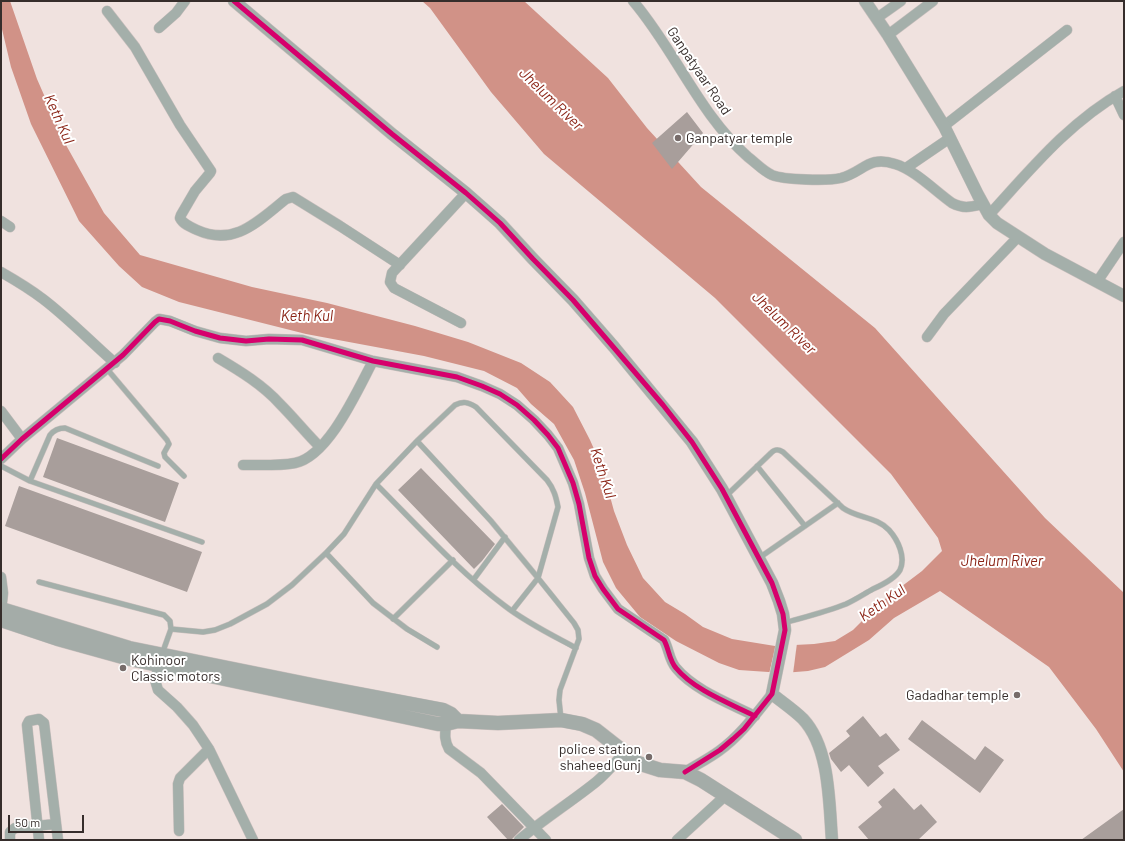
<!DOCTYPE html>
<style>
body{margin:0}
#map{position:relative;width:1125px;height:841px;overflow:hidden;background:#f0e2df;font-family:Barlow,sans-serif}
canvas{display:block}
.frame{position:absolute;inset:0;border:2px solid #362d2b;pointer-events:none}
.scale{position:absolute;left:8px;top:815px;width:76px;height:18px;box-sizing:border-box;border:2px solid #362d2b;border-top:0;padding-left:5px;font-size:12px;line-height:14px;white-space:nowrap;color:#362d2b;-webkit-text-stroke:3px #fff;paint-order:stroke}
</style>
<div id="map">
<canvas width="1125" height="841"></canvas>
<div class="frame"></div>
<div class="scale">50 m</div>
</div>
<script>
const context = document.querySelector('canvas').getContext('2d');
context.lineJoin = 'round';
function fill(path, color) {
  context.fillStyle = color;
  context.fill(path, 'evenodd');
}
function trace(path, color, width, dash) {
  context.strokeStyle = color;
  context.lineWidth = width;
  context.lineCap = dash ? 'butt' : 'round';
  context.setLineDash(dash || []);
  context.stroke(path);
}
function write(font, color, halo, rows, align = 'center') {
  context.font = font + ' Barlow,sans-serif';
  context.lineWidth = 4;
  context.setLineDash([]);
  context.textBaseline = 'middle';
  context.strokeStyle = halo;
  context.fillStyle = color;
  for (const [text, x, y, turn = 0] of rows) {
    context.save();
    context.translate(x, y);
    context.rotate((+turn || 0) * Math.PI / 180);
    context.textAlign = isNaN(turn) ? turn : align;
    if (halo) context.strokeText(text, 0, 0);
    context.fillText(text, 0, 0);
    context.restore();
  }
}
fill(new Path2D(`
 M 1,1 L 10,1 L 37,79 L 66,145 L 104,213 L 140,255 L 252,287 L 327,303 L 415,326 L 468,342 L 521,363 L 550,382 L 573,407 L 590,440 L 602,467 L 614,511 L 627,545 L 643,578 L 665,602 L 685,614 L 703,627 L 732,639 L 775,646 L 814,644 L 835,641 L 853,630 L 881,602 L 922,571 L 942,551 L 938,538 L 891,474 L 715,298 L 544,154 L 491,92 L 430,8 L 422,1 L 524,1 L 608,78 L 647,128 L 701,187 L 875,328 L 1045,518 L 1124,593 L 1124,772 L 1096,729 L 1049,667 L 940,591 L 894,618 L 869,640 L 825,667 L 808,671 L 783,673 L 739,670 L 719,663 L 676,641 L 640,617 L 616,588 L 603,562 L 585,493 L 574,460 L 554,424 L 531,404 L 517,388 L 484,371 L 424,356 L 306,334 L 179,302 L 142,287 L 119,266 L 79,221 L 31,124 L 11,67 L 1,25 Z`), '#d19287');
fill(new Path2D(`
 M 797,643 L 793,674 L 769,674 L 776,644 Z`), '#f0e2df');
fill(new Path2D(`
 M 687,112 L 703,133 L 672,169 L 652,143 Z
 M 57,438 L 179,483 L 165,522 L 43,477 Z
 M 421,468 L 495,544 L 482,561 L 474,569 L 398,490 Z
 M 19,486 L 202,552 L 187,592 L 5,526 Z
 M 863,716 L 880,737 L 886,733 L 900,750 L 878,766 L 884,773 L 868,787 L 849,765 L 841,772 L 831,759 L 829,753 L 850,736 L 846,731 Z
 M 922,720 L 975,760 L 985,746 L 1004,760 L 980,793 L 908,739 Z
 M 894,788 L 914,810 L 921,804 L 937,822 L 918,840 L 869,840 L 858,827 L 882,807 L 878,802 Z
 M 502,804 L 524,827 L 511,840 L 508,840 L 487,817 Z
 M 1124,809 L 1124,840 L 1081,840 Z`), '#a89e9b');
const service = new Path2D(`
 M 107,369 L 167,440 L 169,444 L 164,453 L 165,457 L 184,476
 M 417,441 L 491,521 L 538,578 L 512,611
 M 1,466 L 30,481 L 202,542
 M 757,466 L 805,526
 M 30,481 L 50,435 C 54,430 58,428 65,428 L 158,466
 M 376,484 C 418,526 458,571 505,606 C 527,623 552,635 576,648
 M 726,496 L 771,453 C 775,449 778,449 783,452 L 843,508 C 857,518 877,517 889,530 C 898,540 906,557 900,570 C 895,579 882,585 873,589 C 864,594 855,600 846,604 C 826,612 805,617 784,623
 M 326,553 L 373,603 L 407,629 L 437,647
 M 759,558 L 838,503
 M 474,579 L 505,537
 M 39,582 L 164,615 L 170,621 L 171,629 L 162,654
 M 393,619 L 453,560
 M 171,629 L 203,632 L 215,630 L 230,624 L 267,604 L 292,585 L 326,553 L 344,534 L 376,484 L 417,441 L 455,405 C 463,401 468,402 476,407 L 547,480 C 554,489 556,497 558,507 L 538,578 L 574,623 L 578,630 L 579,639 L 560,690 L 559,700 L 561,719`);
const minor = new Path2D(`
 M 633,1 C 675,50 699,114 748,157 C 756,163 763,171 772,175 C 784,180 828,181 841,178 C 864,172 868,155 895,164 C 915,170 935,191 952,203 C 964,209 970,207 983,204
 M 107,11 L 135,47 L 180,125 L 211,171 L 210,173 L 195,191 L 181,215 L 180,218 C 183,224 190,227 197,230 C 235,247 258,221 286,199 L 293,197 L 340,226 L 400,265
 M 877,18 L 901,1
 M 159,28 L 176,13 L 185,1
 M 888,35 L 933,1
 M 1115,96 L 1124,115
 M 944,126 L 1067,30
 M 906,168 L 950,138
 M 989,215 C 1030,170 1070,121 1124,91
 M 1,221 L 10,227
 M 1,272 C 15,280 30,289 43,299 C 68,318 91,342 115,363
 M 1097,282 L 1124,242
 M 461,323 L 394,288 L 390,282 L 392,273 L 466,193
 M 927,337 L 944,314 L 1018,237
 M 218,358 C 240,371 263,385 280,404 C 294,418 306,433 320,447
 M 1,411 L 22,439
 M 1,459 L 22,439 L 123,355 L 155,322 L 159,319 L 170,321 L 195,331 L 220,338 L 246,341 L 269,339 L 302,340 L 373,361 L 457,377 L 482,386 L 500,394 L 517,405 L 534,420 L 548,435 L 558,448 L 573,483 L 579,504 L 589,558 L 595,576 L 603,589 L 618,609 L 664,640 C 669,649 669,660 676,668 C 694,690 729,703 755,716
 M 243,465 C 260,465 279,466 295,463 C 329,456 358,389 373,361
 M 1,577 L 3,593 L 1,612
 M 161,658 L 155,680 L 158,690 L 177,707 L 193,725 L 209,749 L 253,840
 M 446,724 C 445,734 444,740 449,749 L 481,773 L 546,840
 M 685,772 C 696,765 708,759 719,751 C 740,736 756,714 772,694
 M 179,831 L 178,784 L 180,778 L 209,749
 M 10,840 L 10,832 L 15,828 L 56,824
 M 39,840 L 27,725 L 29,721 L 39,719 L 44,723 L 58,840
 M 519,840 C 544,819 571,802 596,782 C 606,774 615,763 624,753
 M 677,840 L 725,796`);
const tertiary = new Path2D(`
 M 234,1 L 392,134 L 466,193 L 500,223 L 533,259 L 573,300 L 614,347 L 692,442 L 722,489 L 772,583 L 779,601 L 783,614 L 785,630 L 772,694 C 782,702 794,710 803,719 C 830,748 829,803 832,840
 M 865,1 L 888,35 L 944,126 L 978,195 L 989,215 L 997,223 L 1045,254 L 1124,296`);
const secondary = new Path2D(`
 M 1,609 L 129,648 L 317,686 L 443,710 L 451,714 L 458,721
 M 1,620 L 58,639 L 130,659 L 438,724 L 446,724 L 458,721 L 498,723 L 561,720 L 582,724 L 596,730 L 638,763 L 660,770 L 685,772 L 701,780 L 795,840`);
trace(service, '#c9bfbd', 6);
trace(minor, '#c9bfbd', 11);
trace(tertiary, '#c9bfbd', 13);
trace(secondary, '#c9bfbd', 15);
trace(service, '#a4afaa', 5);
trace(minor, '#a4afaa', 10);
trace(tertiary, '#a4afaa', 12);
trace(secondary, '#a4aca8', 14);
trace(new Path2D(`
 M 234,1 L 392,134 L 466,193 L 500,223 L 533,259 L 573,300 L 663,405 L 692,442 L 722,489 L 772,583 L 783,614 L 785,630 L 772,694 L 744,729 L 733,739 L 720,750 L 685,772
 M 1,459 L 22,439 L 123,355 L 155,322 L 159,319 L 170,321 L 195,331 L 220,338 L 246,341 L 269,339 L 302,340 L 373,361 L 457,377 L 482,386 L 500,394 L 517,405 L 534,420 L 548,435 L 558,448 L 573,483 L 579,504 L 589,558 L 595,576 L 603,589 L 618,609 L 664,640 C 669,649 669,660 676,668 C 694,690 729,703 755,716`), '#d6006c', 5);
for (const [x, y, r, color] of [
 [678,138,4,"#776c6a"],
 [123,668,4,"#776c6a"],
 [1017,695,4,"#776c6a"],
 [649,757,4,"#776c6a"]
]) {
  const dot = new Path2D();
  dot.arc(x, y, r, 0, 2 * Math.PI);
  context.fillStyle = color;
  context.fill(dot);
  trace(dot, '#fff', 1.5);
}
write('14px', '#362d2b', '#fff', [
 ["Ganpatyaar Road",699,71,56]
]);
write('14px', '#362d2b', '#fff', [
 ["Ganpatyar temple",686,138],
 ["Kohinoor",131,660],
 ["Classic motors",131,676],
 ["Gadadhar temple",1009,695,"right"],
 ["police station",641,749,"right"],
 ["shaheed Gunj",641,765,"right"]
], 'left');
write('italic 15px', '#8b2416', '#fff', [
 ["Jhelum River",551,99,44],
 ["Keth Kul",59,119,66],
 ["Keth Kul",307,316],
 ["Jhelum River",784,323,44],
 ["Keth Kul",603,473,72],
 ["Jhelum River",1002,561],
 ["Keth Kul",882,603,-35]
]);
</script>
